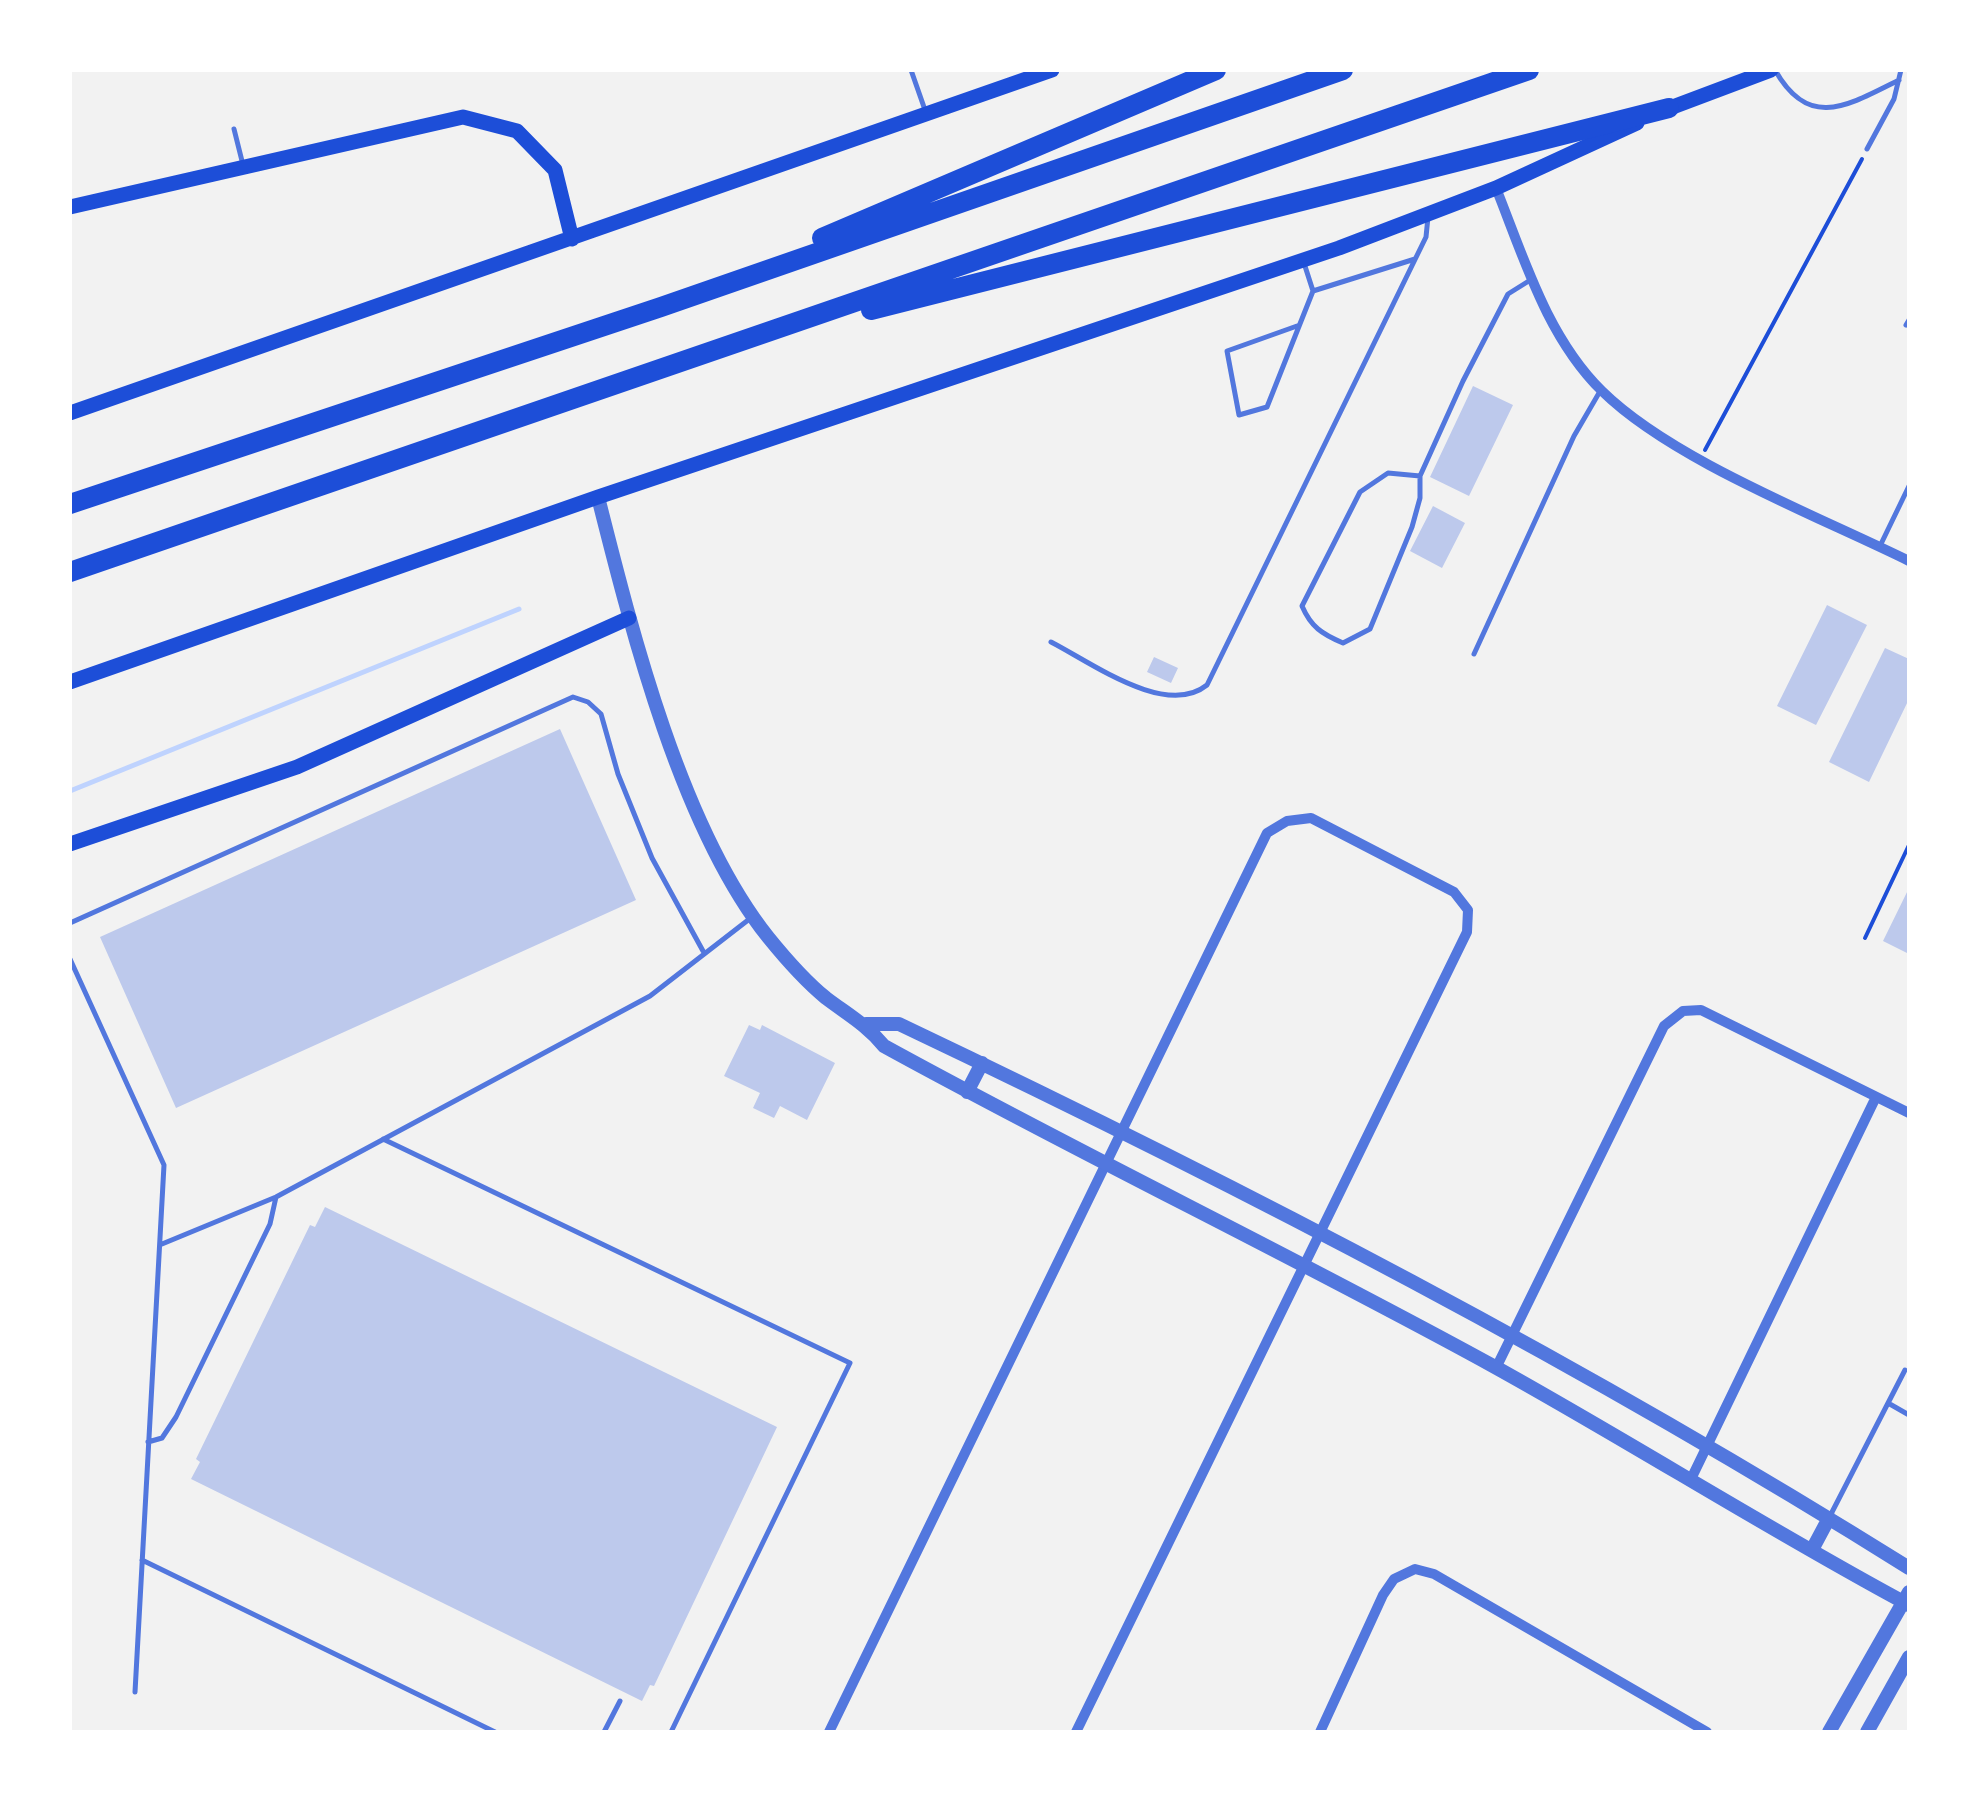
<!DOCTYPE html>
<style>
body{margin:0}
#map{position:relative;width:1979px;height:1802px;overflow:hidden;background:#f2f2f2;font-family:Lora,serif}
canvas{display:block}
.frame{position:absolute;inset:0;border:72px solid #fff;pointer-events:none}
</style>
<div id="map">
<canvas width="1979" height="1802"></canvas>
<div class="frame"></div>
</div>
<script>
const context = document.querySelector('canvas').getContext('2d');
context.lineJoin = 'round';
function trace(path, color, width, dash) {
  context.strokeStyle = color;
  context.lineWidth = width;
  context.lineCap = dash ? 'butt' : 'round';
  context.setLineDash(dash || []);
  context.stroke(path);
}
function fill(path, color) {
  context.fillStyle = color;
  context.fill(path, 'evenodd');
}
trace(new Path2D(`
 M 70,791 L 519,609`), '#bfd3fe', 5);
fill(new Path2D(`
 M 1473,386 L 1513,405 L 1469,496 L 1430,477 Z
 M 1433,506 L 1465,523 L 1442,568 L 1410,551 Z
 M 1827,605 L 1867,625 L 1816,725 L 1777,706 Z
 M 1885,648 L 1909,659 L 1909,699 L 1869,782 L 1829,762 Z
 M 1154,657 L 1178,668 L 1171,683 L 1147,672 Z
 M 560,729 L 636,900 L 176,1108 L 100,937 Z
 M 1909,888 L 1909,954 L 1883,941 Z
 M 749,1025 L 760,1030 L 762,1025 L 835,1063 L 807,1120 L 780,1106 L 774,1118 L 753,1108 L 760,1093 L 724,1076 Z
 M 325,1207 L 777,1427 L 654,1686 L 650,1685 L 642,1701 L 191,1479 L 200,1462 L 196,1459 L 310,1225 L 315,1227 Z`), '#bdc9ec');
trace(new Path2D(`
 M 1705,450 L 1862,159
 M 1865,938 L 1909,845`), '#1d4ed8', 4);
trace(new Path2D(`
 M 911,70 L 925,110
 M 1775,70 C 1809,130 1847,106 1899,80
 M 234,129 L 243,165
 M 1867,149 L 1894,99 L 1901,70
 M 1313,291 L 1415,259
 M 1906,325 L 1909,320
 M 1297,326 L 1227,351 L 1239,415 L 1267,407 L 1313,291 L 1304,263
 M 1420,476 L 1388,473 L 1360,492 L 1302,606 C 1311,627 1322,634 1343,643 L 1370,629 L 1412,527 L 1420,498 L 1420,476 L 1463,381 L 1508,294 L 1532,279
 M 1880,546 L 1909,486
 M 1051,642 C 1092,663 1166,718 1207,685 L 1426,237 L 1428,217
 M 1474,654 L 1574,436 L 1599,393
 M 70,923 L 573,697 L 588,702 L 601,714 L 618,774 L 652,858 L 703,951
 M 70,959 L 164,1165 L 135,1692
 M 383,1139 L 850,1363 L 671,1732
 M 162,1244 L 276,1197 L 650,996 L 752,917
 M 1888,1403 L 1909,1415
 M 148,1442 L 162,1438 L 176,1417 L 270,1224 L 276,1197
 M 1830,1516 L 1905,1370
 M 142,1560 L 495,1732
 M 604,1732 L 620,1701`), '#5277de', 5);
trace(new Path2D(`
 M 1496,188 C 1524,258 1547,337 1602,391 C 1672,460 1818,516 1909,561
 M 1496,1368 L 1664,1026 L 1683,1011 L 1701,1010 L 1909,1113
 M 1692,1477 L 1876,1097
 M 829,1732 L 1267,833 L 1287,821 L 1311,818 L 1454,892 L 1468,910 L 1467,932 L 1076,1732
 M 1320,1732 L 1383,1595 L 1394,1579 L 1415,1569 L 1434,1574 L 1707,1732`), '#5277de', 10);
trace(new Path2D(`
 M 598,497 C 632,632 681,828 768,937 C 785,958 805,981 826,998 C 847,1014 867,1025 884,1046 C 1086,1157 1293,1256 1495,1367 C 1634,1444 1769,1530 1909,1605
 M 866,1024 L 899,1024 C 1244,1188 1585,1365 1909,1568
 M 967,1092 L 982,1063
 M 1813,1548 L 1829,1518
 M 1829,1732 L 1909,1592
 M 1867,1732 L 1909,1657`), '#5277de', 14);
trace(new Path2D(`
 M 1662,111 L 1771,70
 M 70,207 L 463,117 L 517,131 L 555,170 L 572,239
 M 70,413 L 1052,70
 M 70,682 L 598,497 L 1339,248 L 1496,188 L 1637,123
 M 70,844 L 297,767 L 629,618`), '#1d4ed8', 15);
trace(new Path2D(`
 M 822,238 L 1216,70
 M 871,310 L 1669,108
 M 70,504 L 661,307 L 1343,70
 M 70,572 L 1529,70`), '#1d4ed8', 20);
</script>
